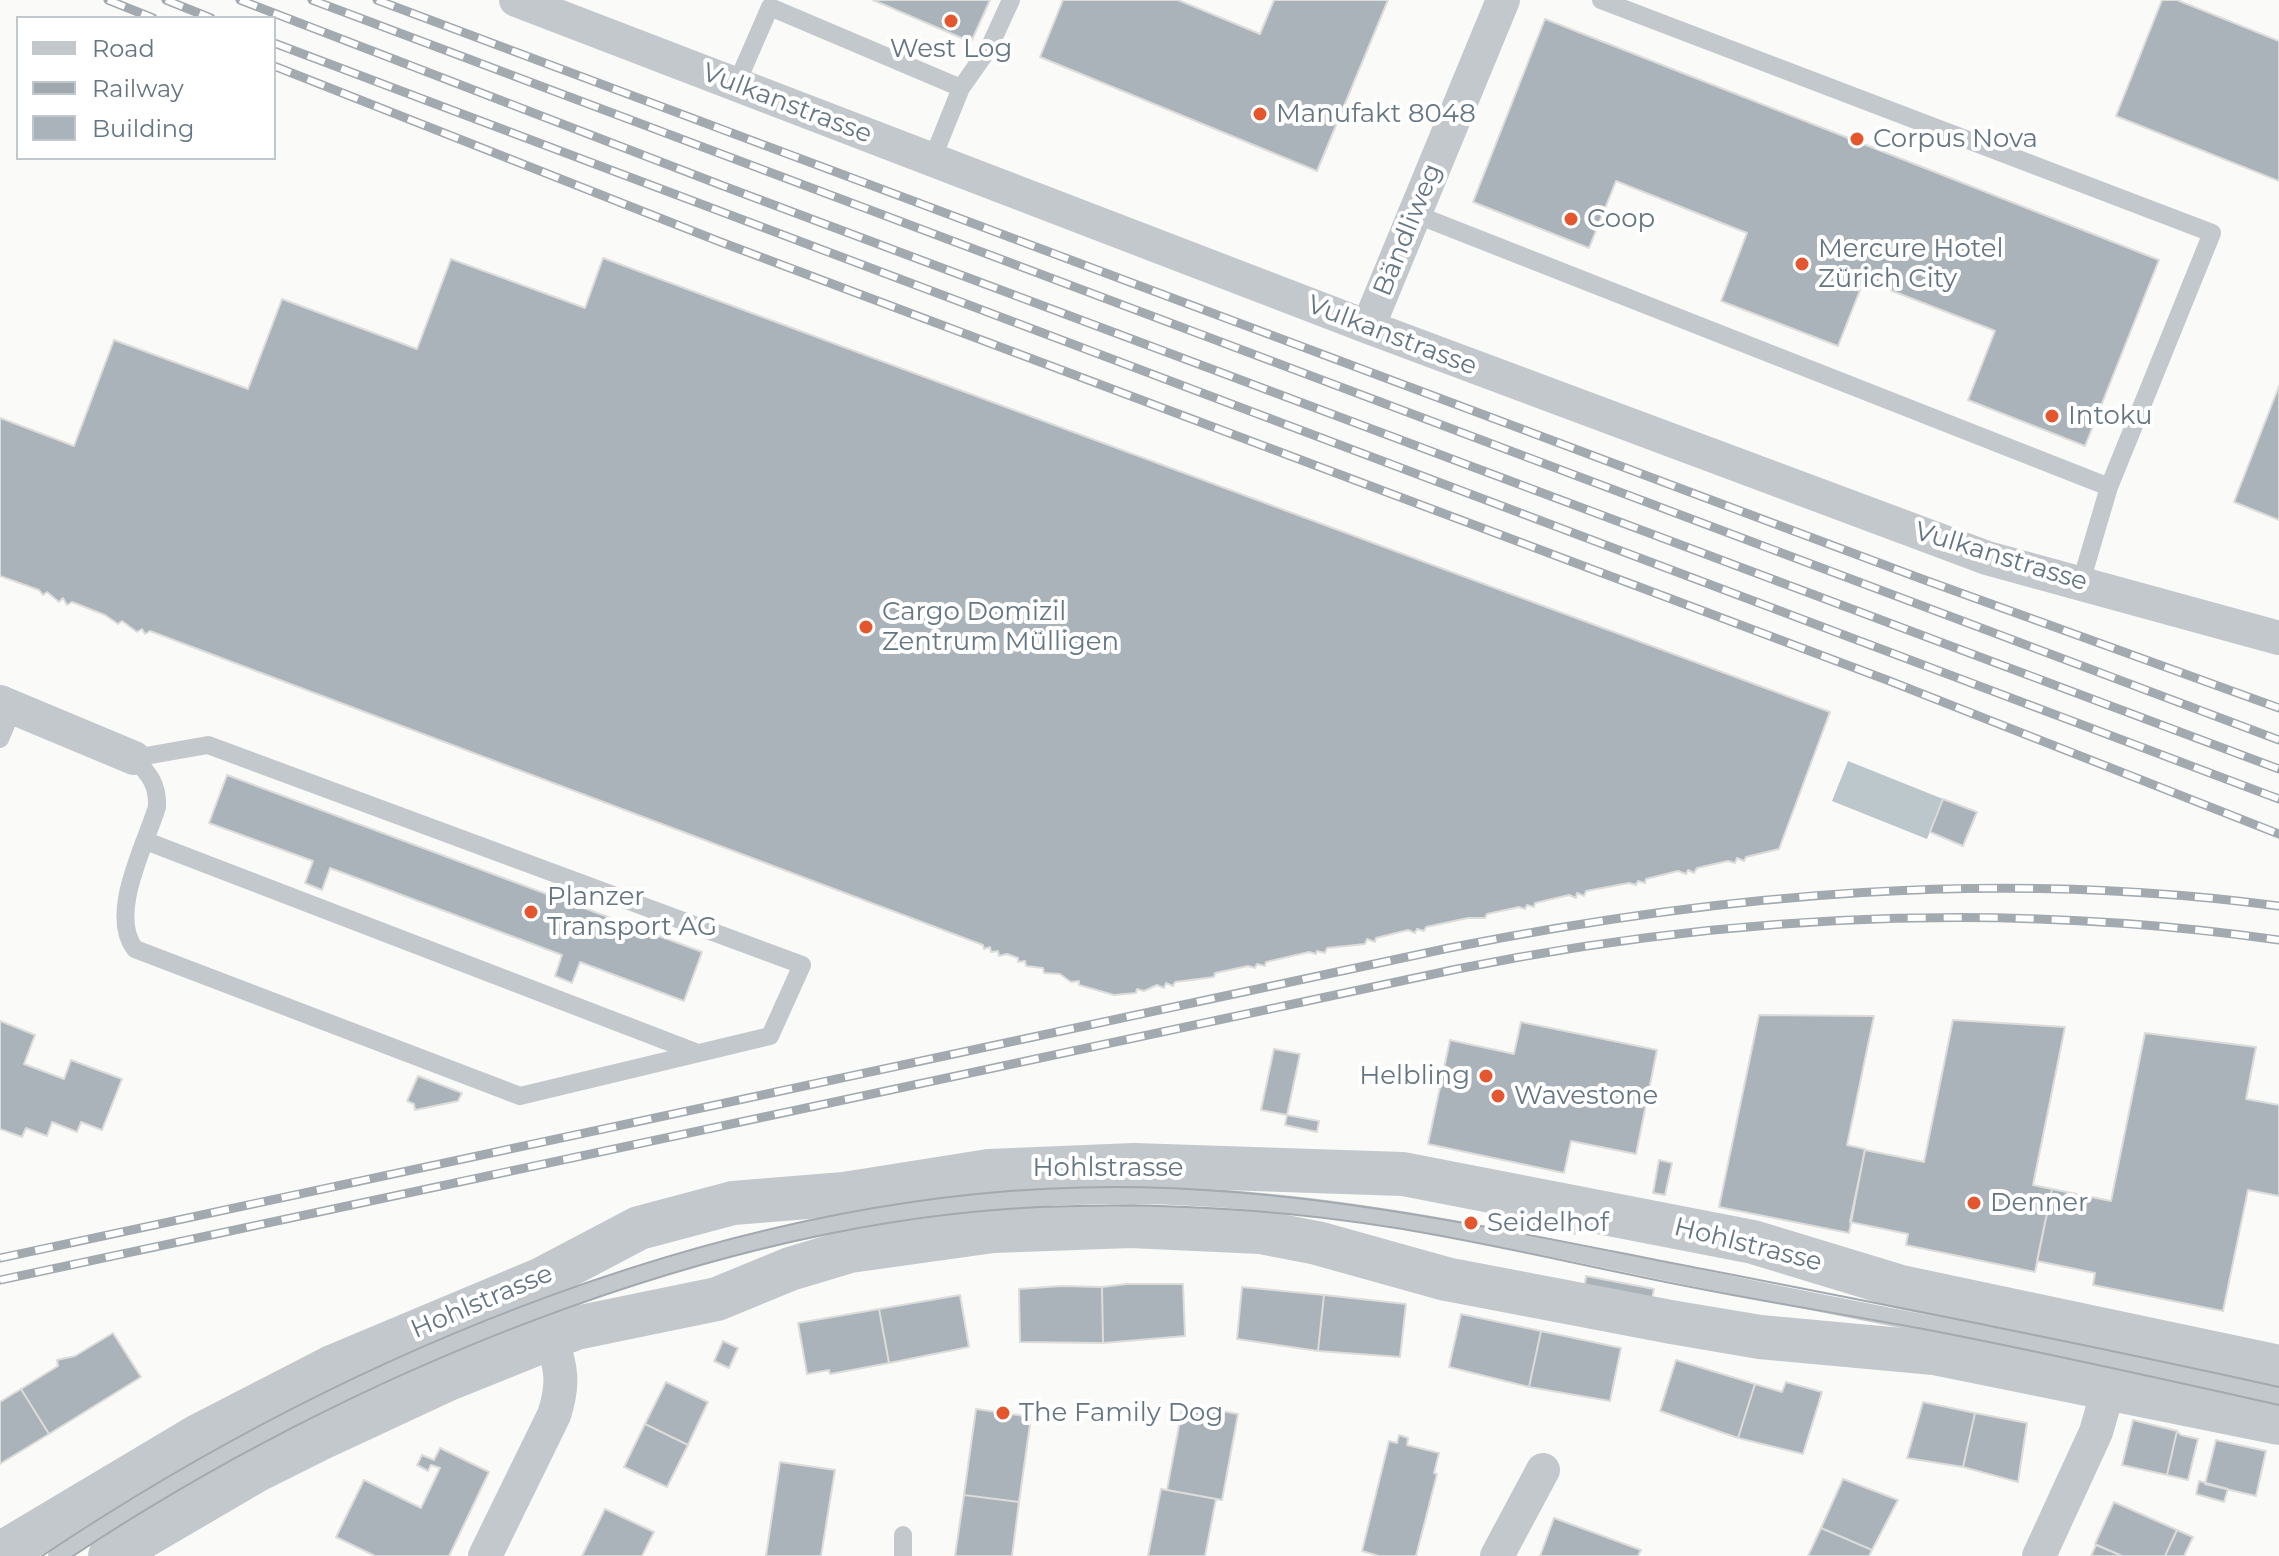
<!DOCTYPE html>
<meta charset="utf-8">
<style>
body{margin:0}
#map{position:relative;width:2279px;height:1556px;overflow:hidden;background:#fafaf8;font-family:Montserrat,sans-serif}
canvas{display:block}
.legend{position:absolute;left:16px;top:16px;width:260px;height:144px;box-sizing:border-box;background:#fff;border:2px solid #c1c8cd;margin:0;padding:10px 14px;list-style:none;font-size:24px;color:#657683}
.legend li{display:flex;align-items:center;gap:16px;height:40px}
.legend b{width:40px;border:2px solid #c1c8cd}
</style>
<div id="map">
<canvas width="2279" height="1556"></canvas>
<ul class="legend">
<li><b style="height:10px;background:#c3c8cc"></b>Road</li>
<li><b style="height:10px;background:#a2aab0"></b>Railway</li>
<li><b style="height:22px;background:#aab3b9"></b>Building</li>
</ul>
</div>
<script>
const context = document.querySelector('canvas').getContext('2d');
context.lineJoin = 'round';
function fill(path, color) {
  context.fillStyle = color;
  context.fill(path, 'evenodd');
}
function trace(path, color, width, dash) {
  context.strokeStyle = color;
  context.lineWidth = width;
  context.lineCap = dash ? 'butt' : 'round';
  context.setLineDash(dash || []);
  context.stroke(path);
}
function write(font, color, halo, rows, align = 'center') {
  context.font = font + ' Montserrat,sans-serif';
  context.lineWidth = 8;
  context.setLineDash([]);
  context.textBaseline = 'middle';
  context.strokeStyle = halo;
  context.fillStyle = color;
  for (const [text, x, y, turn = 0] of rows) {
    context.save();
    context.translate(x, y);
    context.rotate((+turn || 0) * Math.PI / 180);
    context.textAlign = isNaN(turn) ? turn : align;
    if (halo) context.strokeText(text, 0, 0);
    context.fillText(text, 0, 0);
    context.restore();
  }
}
fill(new Path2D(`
 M 1848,761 L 1943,799 L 1927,839 L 1832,801 Z`), '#bbc7cb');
const building = new Path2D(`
 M 873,0 L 990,0 L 971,42 Z
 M 1063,0 L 1178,0 L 1260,34 L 1274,0 L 1388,0 L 1317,171 L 1040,57 Z
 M 2162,0 L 2177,0 L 2279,41 L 2279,181 L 2116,116 Z
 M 1545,19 L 2159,260 L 2085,446 L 1968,400 L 1995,331 L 1988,328 L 1864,280 L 1838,346 L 1721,301 L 1747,233 L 1616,181 L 1589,248 L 1473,202 Z
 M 603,258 L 1830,712 L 1779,849 L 1746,857 L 1744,861 L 1737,858 L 1735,863 L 1728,861 L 1697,868 L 1694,873 L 1688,870 L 1686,874 L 1678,871 L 1646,879 L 1645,883 L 1638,881 L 1636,885 L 1629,883 L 1586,891 L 1584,896 L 1577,893 L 1576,898 L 1569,895 L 1535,903 L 1534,907 L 1527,905 L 1525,909 L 1519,907 L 1487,914 L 1485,918 L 1468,918 L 1426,927 L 1424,931 L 1417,929 L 1415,933 L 1408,930 L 1376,938 L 1375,942 L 1367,939 L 1365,944 L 1327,948 L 1325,953 L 1317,951 L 1316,954 L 1309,952 L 1266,962 L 1265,966 L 1257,964 L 1255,968 L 1248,966 L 1215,973 L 1214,977 L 1175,982 L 1173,986 L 1166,983 L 1164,988 L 1157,985 L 1144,991 L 1137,989 L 1136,993 L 1114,995 L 1079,985 L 1079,981 L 1071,982 L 1060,974 L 1044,973 L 1043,968 L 1026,966 L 1025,961 L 1018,962 L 1018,958 L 1007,954 L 999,956 L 998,951 L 991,952 L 990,947 L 984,949 L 983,945 L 150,631 L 145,634 L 142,629 L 137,632 L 122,621 L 118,624 L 105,615 L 72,602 L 67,605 L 63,598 L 59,602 L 47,592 L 43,595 L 39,590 L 0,576 L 0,418 L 74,446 L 114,340 L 248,389 L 282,299 L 417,349 L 451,259 L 585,308 Z
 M 2279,386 L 2279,520 L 2234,502 Z
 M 227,775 L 702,952 L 684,1001 L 580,962 L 572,983 L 555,976 L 562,955 L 330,868 L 322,890 L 305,883 L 313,861 L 209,823 Z
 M 1943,799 L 1977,812 L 1963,846 L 1930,832 Z
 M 1759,1015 L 1874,1016 L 1847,1145 L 1865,1149 L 1849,1233 L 1719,1207 Z
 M 1953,1020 L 2065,1027 L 2033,1185 L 2052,1189 L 2035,1272 L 1906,1245 L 1908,1234 L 1850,1222 L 1865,1150 L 1924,1162 Z
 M 0,1021 L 35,1035 L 24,1064 L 64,1079 L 71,1060 L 122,1079 L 102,1130 L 81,1122 L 77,1132 L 52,1122 L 47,1136 L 26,1128 L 22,1137 L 0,1129 Z
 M 1521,1022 L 1657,1050 L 1636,1154 L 1571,1141 L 1564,1173 L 1428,1144 L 1450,1040 L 1514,1054 Z
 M 2145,1033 L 2256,1047 L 2246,1099 L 2279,1105 L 2279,1196 L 2248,1190 L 2223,1311 L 2093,1285 L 2095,1273 L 2037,1261 L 2052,1189 L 2111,1201 Z
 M 1274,1049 L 1300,1054 L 1287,1115 L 1261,1110 Z
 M 418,1076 L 462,1093 L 458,1101 L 415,1110 L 414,1104 L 407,1101 Z
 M 1287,1115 L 1319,1121 L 1317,1132 L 1285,1125 Z
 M 1659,1160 L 1672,1163 L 1665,1195 L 1653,1193 Z
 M 1510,1207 L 1578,1220 L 1575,1234 L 1508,1221 Z
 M 1586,1276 L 1654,1289 L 1651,1303 L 1584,1290 Z
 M 1126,1284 L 1183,1284 L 1185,1336 L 1103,1343 L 1102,1287 Z
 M 1061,1286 L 1102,1287 L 1103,1343 L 1020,1342 L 1019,1289 Z
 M 1242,1287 L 1324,1295 L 1318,1351 L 1237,1339 Z
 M 960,1295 L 969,1347 L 889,1363 L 879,1309 Z
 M 1324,1295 L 1406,1304 L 1400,1357 L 1318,1351 Z
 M 879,1309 L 889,1363 L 830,1374 L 829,1370 L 807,1374 L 798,1323 Z
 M 1461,1314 L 1541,1331 L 1529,1387 L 1449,1367 Z
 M 1541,1331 L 1621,1348 L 1610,1401 L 1529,1387 Z
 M 113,1333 L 141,1377 L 49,1434 L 21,1389 L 58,1366 L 57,1360 L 75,1356 Z
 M 723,1341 L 738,1348 L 729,1368 L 714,1361 Z
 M 1676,1360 L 1755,1384 L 1738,1438 L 1660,1411 Z
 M 666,1382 L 708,1402 L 688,1445 L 645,1424 Z
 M 1786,1382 L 1822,1392 L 1803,1454 L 1738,1438 L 1755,1384 L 1782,1392 Z
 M 21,1389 L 49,1434 L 0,1464 L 0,1402 Z
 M 1923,1402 L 1975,1413 L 1963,1467 L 1907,1458 Z
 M 1183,1404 L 1238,1414 L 1222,1500 L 1167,1490 Z
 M 976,1409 L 1031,1417 L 1019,1502 L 964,1495 Z
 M 1975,1413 L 2027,1423 L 2018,1482 L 1963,1467 Z
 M 2133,1420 L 2177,1431 L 2167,1475 L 2122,1465 Z
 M 645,1424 L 688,1445 L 667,1487 L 624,1467 Z
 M 2177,1431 L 2181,1435 L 2198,1439 L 2188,1480 L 2167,1475 Z
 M 1399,1435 L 1408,1438 L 1407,1445 L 1439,1453 L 1434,1473 L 1437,1474 L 1416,1556 L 1379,1556 L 1362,1551 L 1389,1441 L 1397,1443 Z
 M 2216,1440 L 2266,1451 L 2256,1496 L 2205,1484 Z
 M 440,1448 L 489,1472 L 449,1556 L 375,1556 L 336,1537 L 364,1480 L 421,1508 L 440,1468 L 431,1465 L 428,1471 L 417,1465 L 422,1455 L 434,1460 Z
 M 780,1462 L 835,1470 L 821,1556 L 766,1556 Z
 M 1843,1479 L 1898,1500 L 1872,1550 L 1821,1528 Z
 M 2199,1481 L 2228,1489 L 2224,1502 L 2196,1494 Z
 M 1161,1489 L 1216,1499 L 1205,1556 L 1148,1556 Z
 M 964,1495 L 1019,1502 L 1012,1556 L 955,1556 Z
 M 2114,1502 L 2177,1530 L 2165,1556 L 2122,1556 L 2095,1544 Z
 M 605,1509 L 654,1532 L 642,1556 L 582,1556 Z
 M 1554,1518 L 1641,1550 L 1638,1556 L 1540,1556 Z
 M 1821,1528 L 1872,1550 L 1869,1556 L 1808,1556 Z
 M 2177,1530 L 2193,1537 L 2184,1556 L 2165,1556 Z
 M 2096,1545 L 2122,1556 L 2091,1556 Z`);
fill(building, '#aab3b9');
trace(building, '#dcdcda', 2);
trace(new Path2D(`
 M 1601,0 L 2212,233 L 2109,487 L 2081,582
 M 736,85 L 770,7 L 961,88
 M 932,160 L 961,88 L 989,48 L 1011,0
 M 1415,214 L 2109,487
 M 0,739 L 13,708
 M 208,745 L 802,965 L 770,1036 L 520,1096 L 135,949 C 108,914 145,846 157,807 C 158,784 149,774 134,758 Z
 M 146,841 L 695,1052
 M 903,1535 L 903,1556
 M 57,1556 C 371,1353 756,1191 1135,1195 C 1337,1197 1534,1245 1732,1285 C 1914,1323 2097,1355 2279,1395`), '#c3c8cc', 18);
trace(new Path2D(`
 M 516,0 L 1368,327 L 1987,558 L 2279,638
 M 1368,327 L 1503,0
 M 0,702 L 134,758
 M 485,1556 L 554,1415 C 564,1385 562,1366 550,1338
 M 1497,1556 L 1543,1470
 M 2039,1556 L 2096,1432 L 2109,1387`), '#c3c8cc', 34);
trace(new Path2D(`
 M 0,1554 L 200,1435 L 332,1367 L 542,1279 L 639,1228 L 733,1203 L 844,1194 L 989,1171 L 1134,1165 L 1403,1174 L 1753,1242 L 1901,1287 L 2279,1367
 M 110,1556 L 257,1470 L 319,1439 L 448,1379 L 550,1338 L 576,1328 L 717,1299 L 790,1269 L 850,1251 L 993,1231 L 1131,1226 L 1260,1232 L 1317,1243 L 1446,1279 L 1671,1322 L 1760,1337 L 1934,1353 L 2279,1423`), '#c3c8cc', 44);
trace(new Path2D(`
 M 42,1556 C 349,1351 741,1187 1114,1187 C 1307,1187 1493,1228 1682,1265 C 1881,1304 2081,1343 2279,1387
 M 73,1556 C 344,1376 713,1222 1040,1207 C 1159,1202 1279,1209 1396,1228 C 1495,1244 1593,1268 1691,1287 C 1766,1302 1842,1314 1918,1328 C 2039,1351 2159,1378 2279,1405`), '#a2aab0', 2);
const rail = new Path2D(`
 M 108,0 L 153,18
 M 166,0 L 211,18
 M 240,0 L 726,187 L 2279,769
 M 312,0 L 2279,740
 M 377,0 L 1922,579 L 2279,708
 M 274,43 L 2279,799
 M 274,66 L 718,241 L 1887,680 L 2279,834
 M 0,1258 L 1449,948 C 1724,893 2000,869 2279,906
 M 0,1280 L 1457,969 C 1729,914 2004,901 2279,940`);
trace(rail, '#a2aab0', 9);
trace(rail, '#fff', 6, [18]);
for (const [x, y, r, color] of [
 [951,21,8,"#e4572e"],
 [1260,114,8,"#e4572e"],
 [1857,139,8,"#e4572e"],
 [1571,219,8,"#e4572e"],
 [1802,264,8,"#e4572e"],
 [2052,416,8,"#e4572e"],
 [866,627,8,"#e4572e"],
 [531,912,8,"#e4572e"],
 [1486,1076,8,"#e4572e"],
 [1498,1096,8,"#e4572e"],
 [1974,1203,8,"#e4572e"],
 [1471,1223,8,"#e4572e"],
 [1003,1413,8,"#e4572e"]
]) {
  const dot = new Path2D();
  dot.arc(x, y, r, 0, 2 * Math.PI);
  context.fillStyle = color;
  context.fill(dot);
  trace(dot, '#fff', 3);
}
write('26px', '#657683', '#fff', [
 ["West Log",951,49,"center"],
 ["Manufakt 8048",1276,114],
 ["Corpus Nova",1873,139],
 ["Coop",1587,219],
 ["Mercure Hotel",1818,249],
 ["Zürich City",1818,279],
 ["Intoku",2068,416],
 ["Cargo Domizil",882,612],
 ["Zentrum Mülligen",882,642],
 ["Planzer",547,897],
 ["Transport AG",547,927],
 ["Helbling",1470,1076,"right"],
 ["Wavestone",1514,1096],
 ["Denner",1990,1203],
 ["Seidelhof",1487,1223],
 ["The Family Dog",1019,1413]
], 'left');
write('26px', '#657683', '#fff', [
 ["Vulkanstrasse",787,104,21],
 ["Bändliweg",1408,230,-68],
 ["Vulkanstrasse",1392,336,21],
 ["Vulkanstrasse",2001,557,17],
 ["Hohlstrasse",1108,1168],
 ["Hohlstrasse",1748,1245,14],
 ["Hohlstrasse",482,1302,-23]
]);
</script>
